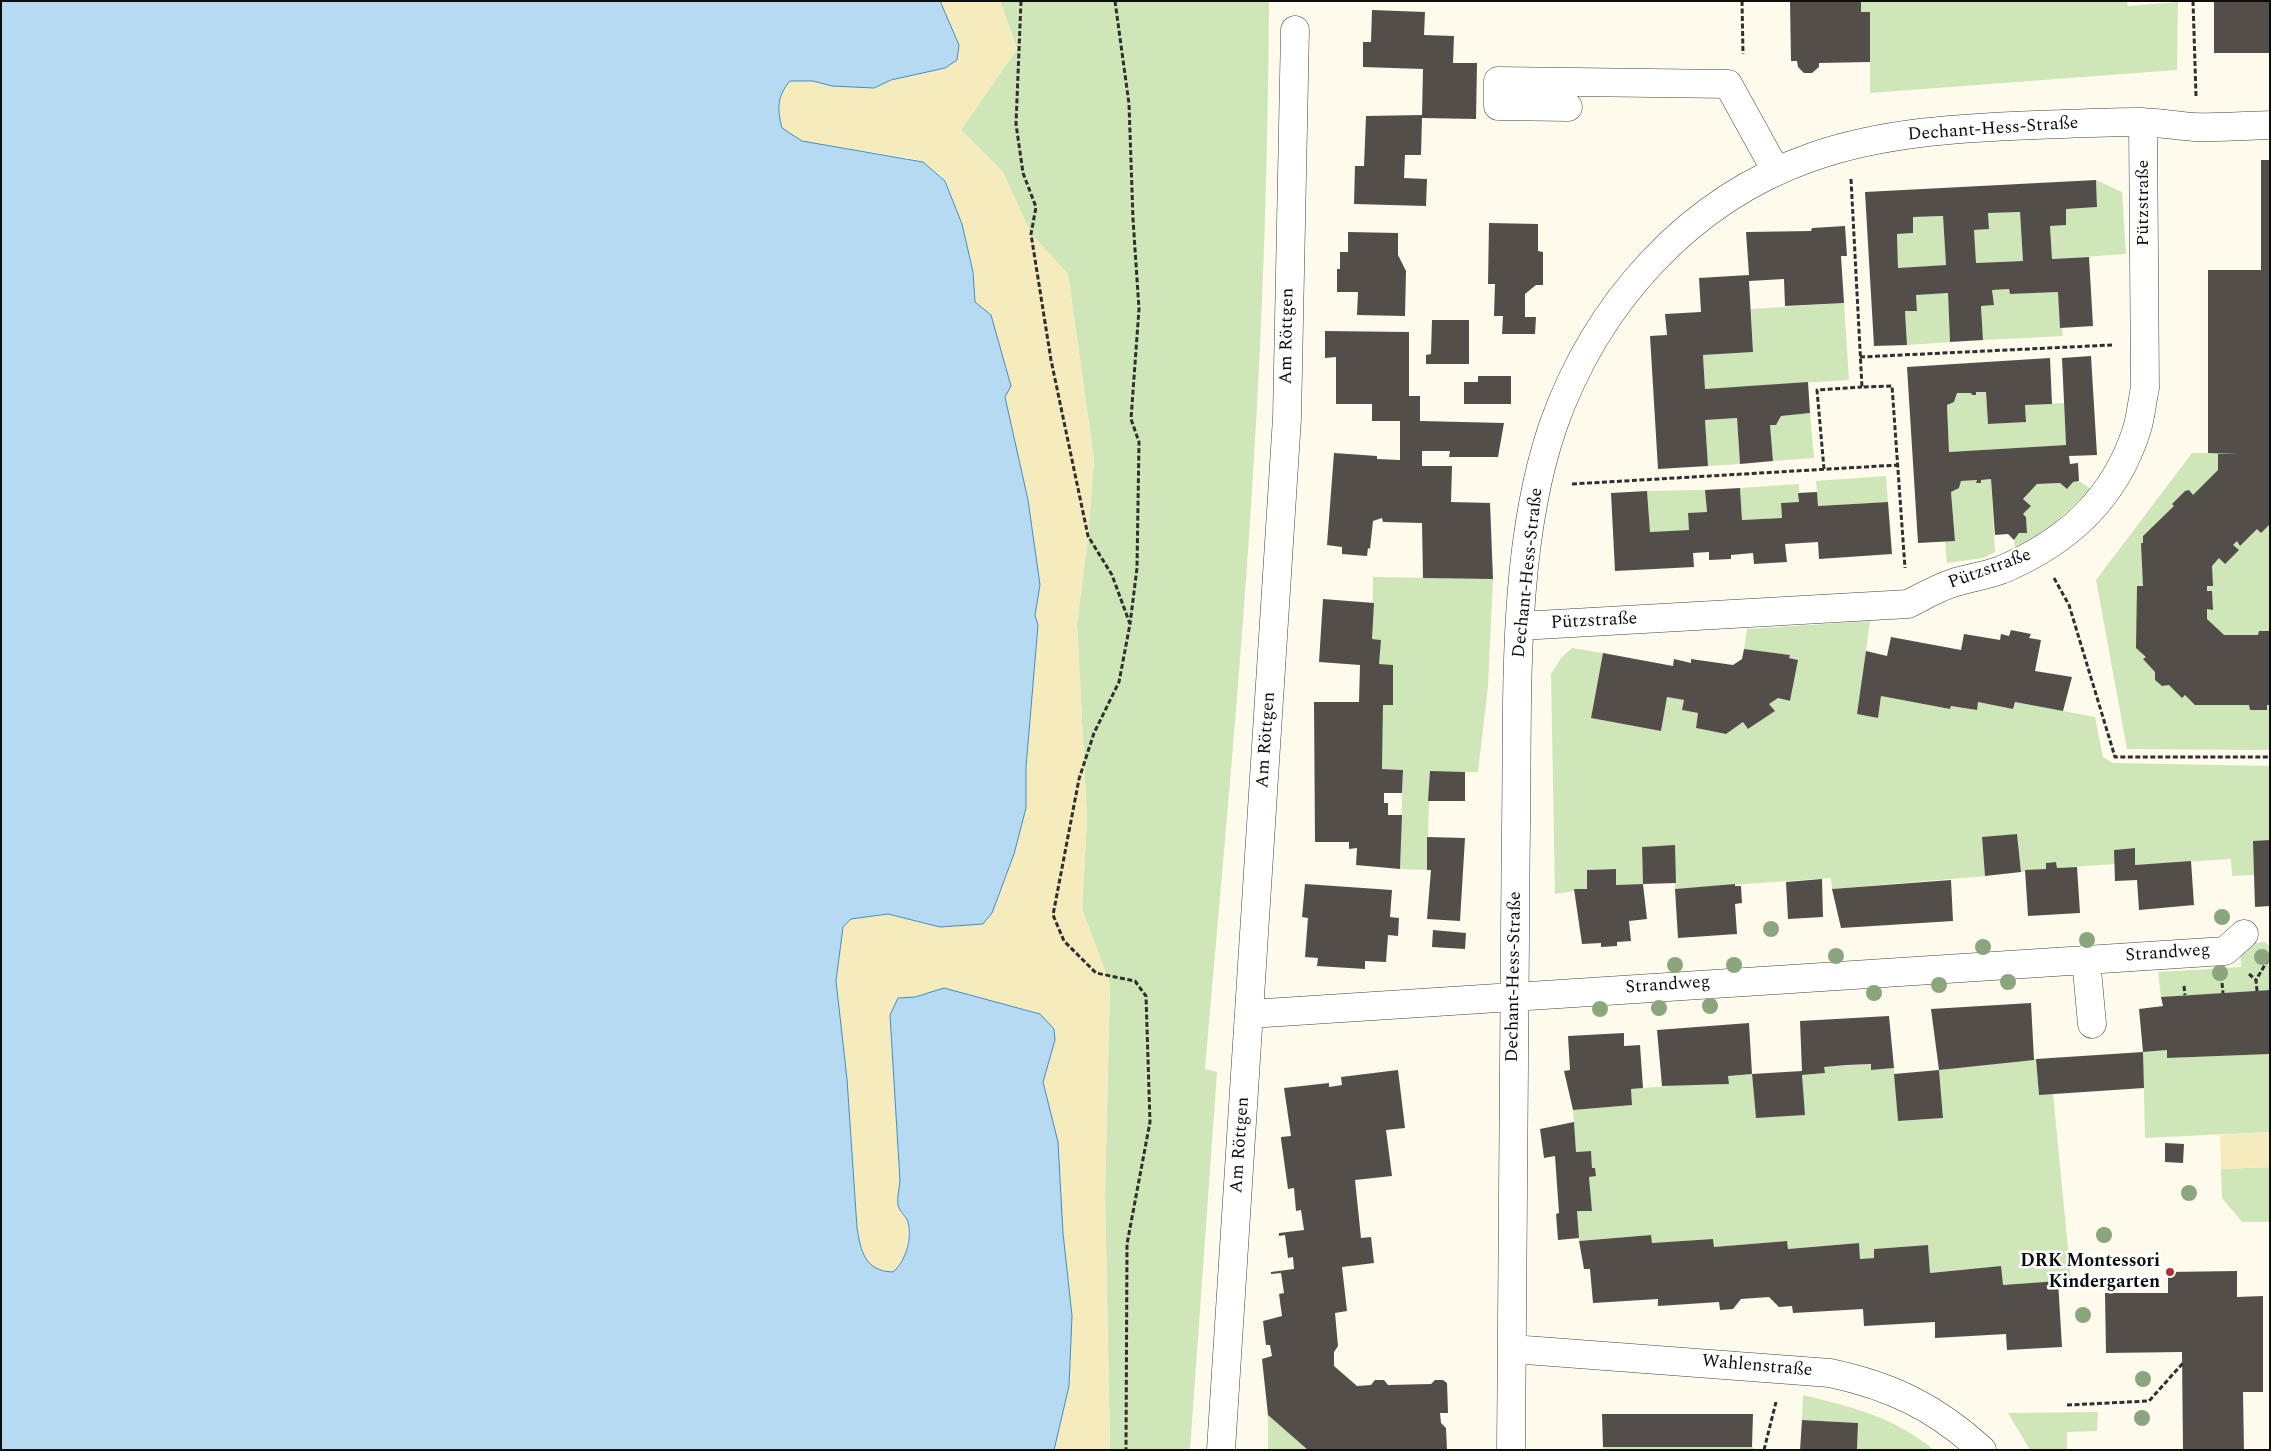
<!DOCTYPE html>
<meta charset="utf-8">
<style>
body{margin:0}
#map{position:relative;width:2271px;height:1451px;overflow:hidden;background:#fefbed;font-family:Spectral,serif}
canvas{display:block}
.frame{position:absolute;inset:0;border:2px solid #0d0d0d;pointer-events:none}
</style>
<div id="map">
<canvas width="2271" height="1451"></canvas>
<div class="frame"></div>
</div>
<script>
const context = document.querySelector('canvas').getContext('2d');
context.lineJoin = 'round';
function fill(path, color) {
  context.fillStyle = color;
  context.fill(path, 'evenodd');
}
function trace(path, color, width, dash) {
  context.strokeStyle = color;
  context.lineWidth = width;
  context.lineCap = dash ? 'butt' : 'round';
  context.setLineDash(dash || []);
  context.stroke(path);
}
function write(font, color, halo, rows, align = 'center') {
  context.font = font + ' Spectral,serif';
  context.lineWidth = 5;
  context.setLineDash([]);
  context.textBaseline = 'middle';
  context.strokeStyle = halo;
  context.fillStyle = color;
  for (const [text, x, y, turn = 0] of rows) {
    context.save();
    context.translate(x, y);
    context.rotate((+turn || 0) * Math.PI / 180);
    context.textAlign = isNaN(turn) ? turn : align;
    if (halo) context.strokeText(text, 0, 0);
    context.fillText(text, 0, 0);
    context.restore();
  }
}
fill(new Path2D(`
 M 1000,1 L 1269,1 C 1268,159 1263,317 1253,474 C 1241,673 1222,871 1205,1069 L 1217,1072 L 1190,1450 L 1110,1450 L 1105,1194 L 1110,984 L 1082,909 L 1087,819 L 1077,624 L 1088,536 L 1094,460 L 1068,274 L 1031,234 L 1003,172 L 961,130 L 1017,49 Z
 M 1861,1 L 2127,1 L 2128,6 L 2178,2 L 2177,70 L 1870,93 L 1870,12 L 1861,12 Z
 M 2096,180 L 2122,192 L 2126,254 L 2052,259 L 2050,226 L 2066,225 L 2066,209 L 2097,207 Z
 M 2020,212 L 2023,261 L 1976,263 L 1974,230 L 1989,229 L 1988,213 Z
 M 1943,216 L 1946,265 L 1898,268 L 1897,234 L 1913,233 L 1913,217 Z
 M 2009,289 L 2010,294 L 2058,292 L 2063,336 L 1983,340 L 1981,306 L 1993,305 L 1992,290 Z
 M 1948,293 L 1950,342 L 1907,345 L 1905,311 L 1917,310 L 1916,295 Z
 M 1844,303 L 1849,380 L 1705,389 L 1703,355 L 1753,352 L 1751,309 Z
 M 1976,392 L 1986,392 L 1988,424 L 2026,422 L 2025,405 L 2064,403 L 2066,445 L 1949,452 L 1947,405 L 1954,402 L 1957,393 L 1971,393 L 1972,395 L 1976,395 Z
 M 1810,413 L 1814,458 L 1773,461 L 1770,425 L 1776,425 L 1781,416 Z
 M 1737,418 L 1740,464 L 1708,466 L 1705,420 Z
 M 2192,453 L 2270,453 L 2270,750 L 2127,749 L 2096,580 Z
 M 1886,476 L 1888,502 L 1818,506 L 1816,481 Z
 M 1991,479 L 1995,552 L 1983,558 L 1947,563 L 1945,541 L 1955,540 L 1951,492 L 1959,488 L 1961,481 Z
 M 2079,481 L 2091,489 L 2042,535 L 2015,548 L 2014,540 L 2019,533 L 2027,532 L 2026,517 L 2023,514 L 2031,506 L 2023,499 L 2037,484 L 2060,483 L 2067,489 L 2073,482 Z
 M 1799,484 L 1799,502 L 1781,503 L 1782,518 L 1742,520 L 1740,488 Z
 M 1705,490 L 1707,512 L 1688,514 L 1689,530 L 1650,532 L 1647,491 Z
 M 1373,577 L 1493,579 L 1488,686 L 1478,772 L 1430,772 L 1427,870 L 1400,869 L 1403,770 L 1382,769 L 1383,705 L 1393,705 L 1393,666 L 1379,664 L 1380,640 L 1372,639 Z
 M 1870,621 L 1858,714 L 1878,718 L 1881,696 L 1950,709 L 1951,706 L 1976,710 L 1978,702 L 2013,709 L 2015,702 L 2095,717 L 2103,757 L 2113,763 L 2270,766 L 2270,840 L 2255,875 L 2232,876 L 2231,859 L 2135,865 L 2134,848 L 2115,850 L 2115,864 L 2057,868 L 2056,862 L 2046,863 L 2046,869 L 2021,872 L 2017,834 L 1982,838 L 1985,876 L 1832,889 L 1831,878 L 1675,889 L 1674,846 L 1642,847 L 1643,884 L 1616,885 L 1615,869 L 1587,870 L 1587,889 L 1555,894 L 1551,674 L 1561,658 L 1572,648 L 1603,653 L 1591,718 L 1661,731 L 1667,697 L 1684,700 L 1682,710 L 1698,713 L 1696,728 L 1726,734 L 1743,722 L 1749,729 L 1774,711 L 1769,704 L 1778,698 L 1790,702 L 1798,660 L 1789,658 L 1790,655 L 1744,649 L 1747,629 Z
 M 2265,942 L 2270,947 L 2270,990 L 2161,997 L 2158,972 L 2241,967 L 2240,945 Z
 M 2167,1050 L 2167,1058 L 2270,1054 L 2270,1132 L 2145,1138 L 2143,1052 Z
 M 2036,1059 L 2039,1094 L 2053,1093 L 2071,1280 L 2003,1285 L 2000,1266 L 1930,1273 L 1928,1245 L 1874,1249 L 1874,1258 L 1860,1259 L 1859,1243 L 1788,1249 L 1787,1241 L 1714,1247 L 1713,1239 L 1652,1243 L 1651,1235 L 1579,1241 L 1577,1211 L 1592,1210 L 1589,1177 L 1596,1176 L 1595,1168 L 1592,1168 L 1591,1151 L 1576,1152 L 1573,1110 L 1632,1105 L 1631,1089 L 1704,1083 L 1705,1085 L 1729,1084 L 1728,1076 L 1752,1074 L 1756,1118 L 1804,1115 L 1802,1075 L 1824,1073 L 1824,1067 L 1871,1064 L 1871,1070 L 1894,1068 L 1898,1121 L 1943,1118 L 1939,1070 Z
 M 2270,1167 L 2270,1222 L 2242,1222 L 2222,1198 L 2221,1169 Z
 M 1803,1395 C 1853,1407 1894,1417 1934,1450 L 1857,1450 L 1858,1423 L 1802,1420 Z
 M 2098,1412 L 2097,1431 L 2067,1432 L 2067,1450 L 2030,1450 L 2008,1413 Z
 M 1268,1415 L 1309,1450 L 1268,1450 Z
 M 1603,1447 L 1752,1447 L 1756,1450 L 1602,1450 Z`), '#cfe6b9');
fill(new Path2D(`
 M 940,1 L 1000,1 L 1017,49 L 961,130 L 1003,172 L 1031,234 L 1068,274 L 1094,460 L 1088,536 L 1077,624 L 1087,819 L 1082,909 L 1110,984 L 1105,1194 L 1110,1450 L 1054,1450 L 1069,1386 L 1072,1316 L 1050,1110 L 1043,1082 L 1047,1063 L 944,988 L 915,997 L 890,1015 L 900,1181 L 898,1206 L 907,1220 L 908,1230 L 906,1255 L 893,1272 C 865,1271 861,1252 857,1228 L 847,1078 L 836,981 L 843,927 L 850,919 L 888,914 L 940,927 L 983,924 L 1026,808 L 1026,767 L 1038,626 L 1035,615 L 1040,585 L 1028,500 L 1005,397 L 1011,386 L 991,315 L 975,302 L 973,272 L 962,224 L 946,181 L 923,162 L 909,158 L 802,141 L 782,128 C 777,108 777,96 790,81 L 813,81 L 832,86 L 874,88 L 891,80 L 945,68 L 944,12 Z
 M 2270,1132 L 2270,1167 L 2221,1169 L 2220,1135 Z`), '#f6ebbd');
const water = new Path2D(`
 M 1,1 L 940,1 L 959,45 L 957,60 L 945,68 L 891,80 L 874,88 L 832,86 L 813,81 L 790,81 C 777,96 777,109 782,128 L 802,141 L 923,162 L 945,181 L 962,224 L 973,272 L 975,302 L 991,315 L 1011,386 L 1005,397 L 1028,500 L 1040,585 L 1035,615 L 1038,625 L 1026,767 L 1026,808 L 1014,854 L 992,913 L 983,924 L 940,927 L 888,914 L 851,919 L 843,927 L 836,981 L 847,1079 L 857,1228 C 861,1252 865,1271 893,1272 C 906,1261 912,1239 908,1222 C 906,1216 899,1211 898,1205 C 897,1198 899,1189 900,1181 L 890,1015 L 898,998 L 915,997 L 944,988 L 1040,1014 L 1054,1029 L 1055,1040 L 1043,1082 L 1058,1142 L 1063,1233 L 1072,1316 L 1069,1386 L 1054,1450 L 1,1450 Z`);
fill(water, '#b5daf2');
trace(water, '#418dc4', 1);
fill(new Path2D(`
 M 1790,1 L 1861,1 L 1861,12 L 1870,12 L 1870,62 L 1819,63 L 1819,67 L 1812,73 L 1804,73 L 1798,67 L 1797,61 L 1791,61 Z
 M 2214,1 L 2270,1 L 2270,53 L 2214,53 Z
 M 1372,10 L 1425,12 L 1424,35 L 1454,36 L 1453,63 L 1477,63 L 1476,119 L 1422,118 L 1421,155 L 1405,155 L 1404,178 L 1427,179 L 1426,206 L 1354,204 L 1355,166 L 1364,166 L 1366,116 L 1422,115 L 1423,69 L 1363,67 L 1363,42 L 1371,42 Z
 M 2261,160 L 2270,160 L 2270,524 L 2261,533 L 2257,529 L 2240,546 L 2237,541 L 2233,545 L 2239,550 L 2225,564 L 2219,558 L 2212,566 L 2213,586 L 2207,586 L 2207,591 L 2212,591 L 2213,610 L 2207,609 L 2207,619 L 2224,635 L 2258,635 L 2259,631 L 2270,631 L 2270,705 L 2267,705 L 2267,710 L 2250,710 L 2249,705 L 2195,705 L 2185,695 L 2182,698 L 2169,685 L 2162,686 L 2155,680 L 2155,672 L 2143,659 L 2146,657 L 2136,648 L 2137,586 L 2143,586 L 2141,543 L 2143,543 L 2143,536 L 2174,506 L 2172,504 L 2185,491 L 2189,490 L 2193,495 L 2218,470 L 2218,454 L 2239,454 L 2208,453 L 2208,270 L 2261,270 Z
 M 2096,180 L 2097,207 L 2066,209 L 2066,225 L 2050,226 L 2052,259 L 2089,257 L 2093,326 L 2060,328 L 2058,292 L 2010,294 L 2009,289 L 1992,290 L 1994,305 L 1981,306 L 1983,340 L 1950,342 L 1948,293 L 1916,295 L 1917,311 L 1905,311 L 1907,345 L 1874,346 L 1865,192 ZM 2020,212 L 2023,261 L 1976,263 L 1974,230 L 1989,229 L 1988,213 ZM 1943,216 L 1946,265 L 1898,268 L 1897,234 L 1913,233 L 1913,217 Z
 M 1489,223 L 1538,224 L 1538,251 L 1543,252 L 1543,285 L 1536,285 L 1525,294 L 1525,317 L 1536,317 L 1535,334 L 1502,334 L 1503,316 L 1494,316 L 1495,284 L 1488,284 Z
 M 1845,226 L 1847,256 L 1841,256 L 1844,303 L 1785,306 L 1784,279 L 1749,281 L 1753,352 L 1703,355 L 1705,389 L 1808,382 L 1810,413 L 1781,416 L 1776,425 L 1770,425 L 1773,461 L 1740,464 L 1737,418 L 1705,420 L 1708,466 L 1658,469 L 1650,336 L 1667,335 L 1665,314 L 1701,312 L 1699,278 L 1749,275 L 1746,232 L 1811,231 L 1812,228 Z
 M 1348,232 L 1398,233 L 1398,255 L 1406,271 L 1405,316 L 1357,315 L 1358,292 L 1337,292 L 1337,269 L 1340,269 L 1340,252 L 1348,252 Z
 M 1432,320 L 1469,320 L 1469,364 L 1426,364 L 1426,355 L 1431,354 Z
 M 1325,331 L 1409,332 L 1409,396 L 1420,396 L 1420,421 L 1504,423 L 1498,457 L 1449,457 L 1450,451 L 1422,451 L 1422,466 L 1452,466 L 1451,502 L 1490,503 L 1493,579 L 1423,578 L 1422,523 L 1383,522 L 1382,518 L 1373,521 L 1370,549 L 1368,548 L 1367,556 L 1342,554 L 1342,547 L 1327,545 L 1334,453 L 1377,456 L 1377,459 L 1400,460 L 1400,421 L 1372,421 L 1372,404 L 1336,404 L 1336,357 L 1325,358 Z
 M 2091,356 L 2097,455 L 2069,456 L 2070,464 L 2078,463 L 2079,481 L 2073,482 L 2067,489 L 2060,483 L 2037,484 L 2023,499 L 2031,506 L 2023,514 L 2026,517 L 2027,533 L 2019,533 L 2014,540 L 2008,534 L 1995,535 L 1991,479 L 1981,480 L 1981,483 L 1976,483 L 1977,480 L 1961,481 L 1959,488 L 1951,492 L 1955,541 L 1918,543 L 1907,367 L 2050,358 L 2052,404 L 2025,405 L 2026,422 L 1988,424 L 1986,392 L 1976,392 L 1976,395 L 1972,395 L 1971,393 L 1957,393 L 1954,402 L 1947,405 L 1949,452 L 2066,445 L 2062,358 Z
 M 1478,376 L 1511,376 L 1511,404 L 1464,404 L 1464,382 L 1478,382 Z
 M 1740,488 L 1742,520 L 1782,518 L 1781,503 L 1799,502 L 1798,493 L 1817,492 L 1818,506 L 1888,502 L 1892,554 L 1819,559 L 1818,542 L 1802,543 L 1785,544 L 1787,562 L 1754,564 L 1753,553 L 1731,555 L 1731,559 L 1709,560 L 1709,552 L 1693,553 L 1694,567 L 1615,571 L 1611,493 L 1647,491 L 1650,532 L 1689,530 L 1688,513 L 1707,512 L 1705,490 Z
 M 1323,599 L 1374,603 L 1372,639 L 1381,640 L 1379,664 L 1393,665 L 1393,705 L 1383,705 L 1382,769 L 1403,770 L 1402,793 L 1384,793 L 1384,803 L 1388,803 L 1388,815 L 1402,815 L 1400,869 L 1356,865 L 1357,848 L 1349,849 L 1349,842 L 1315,842 L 1314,702 L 1359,702 L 1360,665 L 1319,662 Z
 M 2011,630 L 2031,634 L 2029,638 L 2041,640 L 2035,671 L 2072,677 L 2063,711 L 2015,702 L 2013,709 L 1978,702 L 1977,710 L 1951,706 L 1950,709 L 1881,696 L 1878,718 L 1857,714 L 1866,651 L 1887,656 L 1891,637 L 1961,650 L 1964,634 L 2000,640 L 2001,634 L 2009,636 Z
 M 1744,649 L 1790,655 L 1789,658 L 1798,660 L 1790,701 L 1778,698 L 1769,704 L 1775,711 L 1748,729 L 1743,722 L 1726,734 L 1696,728 L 1698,713 L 1682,710 L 1684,700 L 1667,697 L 1661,731 L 1591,718 L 1603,653 L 1673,666 L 1674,659 L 1691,663 L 1691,659 L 1733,665 L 1742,659 Z
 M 1430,771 L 1465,772 L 1465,801 L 1428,801 Z
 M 2017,834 L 2021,872 L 1985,876 L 1982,837 Z
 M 1427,837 L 1465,838 L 1460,921 L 1427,919 L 1431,870 L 1427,870 Z
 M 2270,840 L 2270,906 L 2255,907 L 2253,841 Z
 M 1675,845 L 1676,883 L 1643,884 L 1647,919 L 1629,921 L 1631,941 L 1617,942 L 1617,946 L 1601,947 L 1601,943 L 1582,944 L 1574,889 L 1587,889 L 1587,870 L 1616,869 L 1616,885 L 1643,884 L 1642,847 Z
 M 2135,848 L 2135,865 L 2191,861 L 2194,905 L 2139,910 L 2137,880 L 2115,881 L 2114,850 Z
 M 2056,862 L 2057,868 L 2077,867 L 2080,913 L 2028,916 L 2025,870 L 2046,869 L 2046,863 Z
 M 1822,879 L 1823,917 L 1788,919 L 1786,882 Z
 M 1951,880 L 1953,921 L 1841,928 L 1832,889 Z
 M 1305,884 L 1392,890 L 1390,917 L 1399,918 L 1398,936 L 1388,935 L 1386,962 L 1365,961 L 1365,969 L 1317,966 L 1318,958 L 1305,957 L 1308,918 L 1302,917 Z
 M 1735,884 L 1735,886 L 1741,886 L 1742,903 L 1735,904 L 1737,934 L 1678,938 L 1675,889 Z
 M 1433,930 L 1466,933 L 1465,949 L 1432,947 Z
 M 2270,990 L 2270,1054 L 2167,1058 L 2167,1050 L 2143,1052 L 2139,1009 L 2163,1006 L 2161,997 Z
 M 2031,1003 L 2034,1060 L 1939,1070 L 1931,1009 Z
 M 1889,1016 L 1894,1068 L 1871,1070 L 1871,1064 L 1847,1065 L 1824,1067 L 1825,1073 L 1802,1075 L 1805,1115 L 1756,1118 L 1752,1074 L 1802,1071 L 1800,1021 Z
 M 1749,1023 L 1752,1074 L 1728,1076 L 1729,1084 L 1662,1086 L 1657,1030 Z
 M 1624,1033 L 1624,1046 L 1640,1045 L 1643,1088 L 1631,1089 L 1632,1105 L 1573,1110 L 1564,1071 L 1570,1070 L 1568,1036 Z
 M 2143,1052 L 2144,1088 L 2039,1095 L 2036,1059 Z
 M 1398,1070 L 1405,1128 L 1386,1130 L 1392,1176 L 1355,1180 L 1361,1238 L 1371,1237 L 1374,1263 L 1342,1267 L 1347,1311 L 1335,1313 L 1338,1346 L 1334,1352 L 1334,1366 L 1357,1386 L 1371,1385 L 1375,1380 L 1384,1380 L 1388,1385 L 1431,1384 L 1435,1380 L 1443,1380 L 1447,1383 L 1448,1413 L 1440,1413 L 1441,1423 L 1446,1428 L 1447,1450 L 1308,1450 L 1268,1415 L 1262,1359 L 1272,1356 L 1270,1345 L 1266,1345 L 1263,1321 L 1282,1316 L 1279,1294 L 1284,1293 L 1281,1273 L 1271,1274 L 1271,1272 L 1294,1269 L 1293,1257 L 1288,1258 L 1285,1235 L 1279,1236 L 1279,1233 L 1304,1230 L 1301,1210 L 1296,1211 L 1294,1188 L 1288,1189 L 1281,1139 L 1281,1137 L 1291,1136 L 1284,1088 L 1329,1083 L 1329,1087 L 1342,1085 L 1341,1077 Z
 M 1939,1070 L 1943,1118 L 1898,1121 L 1894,1074 Z
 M 1574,1122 L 1576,1152 L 1591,1151 L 1592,1168 L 1595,1168 L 1596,1176 L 1589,1177 L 1592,1211 L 1577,1211 L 1579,1238 L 1558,1240 L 1556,1214 L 1559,1213 L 1555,1156 L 1544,1158 L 1540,1129 Z
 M 2165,1143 L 2184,1144 L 2183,1163 L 2165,1162 Z
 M 1651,1235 L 1652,1243 L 1713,1239 L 1714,1247 L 1787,1241 L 1788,1249 L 1859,1243 L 1860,1259 L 1874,1258 L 1874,1249 L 1928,1245 L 1930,1273 L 2001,1266 L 2003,1285 L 2058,1281 L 2062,1347 L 2007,1350 L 2006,1334 L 1935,1338 L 1935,1322 L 1864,1326 L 1863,1309 L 1793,1313 L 1792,1306 L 1779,1307 L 1769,1297 L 1741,1299 L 1733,1309 L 1720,1310 L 1719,1302 L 1658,1306 L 1658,1299 L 1593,1303 L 1590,1269 L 1584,1269 L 1579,1241 Z
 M 2237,1271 L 2237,1297 L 2263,1296 L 2263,1392 L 2243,1392 L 2244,1450 L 2183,1450 L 2182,1352 L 2106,1353 L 2105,1293 L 2168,1293 L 2168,1272 Z
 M 1602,1414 L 1753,1414 L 1752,1447 L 1603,1447 Z
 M 1802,1420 L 1858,1423 L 1857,1450 L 1800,1450 Z`), '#544e4a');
const minor = new Path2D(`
 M 1568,107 L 1498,106 L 1498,81 L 1728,84 L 1776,171
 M 1520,626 L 1908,604 C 1922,597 1937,588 1953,583 C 1968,578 1985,576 2001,570 C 2067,542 2115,499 2137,429 C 2141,416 2142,401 2145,388 L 2143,122
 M 2086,959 L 2092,1024
 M 1250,1014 L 2225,951 L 2244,934
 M 1512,1349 L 1830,1373 C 1891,1386 1935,1407 1982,1450
 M 1221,1450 L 1287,418 L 1295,30
 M 1511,1450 C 1513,1242 1513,1035 1516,828 C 1518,699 1511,549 1553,426 C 1596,304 1688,200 1812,157 C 1883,132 1960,128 2035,125 C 2069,124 2104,122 2138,122 C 2157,122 2176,126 2194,127 C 2219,128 2245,126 2270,125`);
trace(minor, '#404040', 29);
trace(new Path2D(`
 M 1021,1 L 1016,124 L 1023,173 L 1036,207 L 1031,234 L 1051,360 L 1088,536 L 1112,575 L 1130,624 L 1119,682 L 1094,733 L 1079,779 L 1053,915 L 1064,941 L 1096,973 L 1135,981 L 1146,996 L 1150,1122 L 1127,1244 L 1126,1450
 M 1115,1 L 1129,104 L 1133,219 L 1139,309 L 1131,419 L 1139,442 L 1137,568 L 1130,624
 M 1742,1 L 1743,54
 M 2193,1 L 2196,96
 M 1851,179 L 1862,387 L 1892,386 L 1905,568
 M 1860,357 L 2112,345
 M 1824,469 L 1817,390 L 1862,387
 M 1572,484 L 1898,465
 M 2054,578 L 2069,605 L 2115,757 L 2270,757
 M 2249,974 L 2256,980
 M 2222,983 L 2223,993
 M 2184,986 L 2185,995
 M 2257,991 L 2256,980 L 2269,958
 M 2067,1405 L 2149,1401 L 2183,1363
 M 1764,1450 L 1776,1402`), '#2f2f2f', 3, [5, 2.5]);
trace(minor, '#fff', 28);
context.fillStyle = '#8ba67d';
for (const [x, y] of [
 [2222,917],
 [1771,929],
 [2087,940],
 [1983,947],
 [1836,956],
 [2262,957],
 [1675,965],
 [1734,965],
 [2220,973],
 [2008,982],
 [1939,985],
 [1874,993],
 [1710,1006],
 [1659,1008],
 [1600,1009],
 [2189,1193],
 [2104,1235],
 [2083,1315],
 [2143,1379],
 [2142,1418]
]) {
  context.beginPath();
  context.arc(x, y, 8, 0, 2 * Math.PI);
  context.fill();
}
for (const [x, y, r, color] of [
 [2170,1272,5,"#b32e31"]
]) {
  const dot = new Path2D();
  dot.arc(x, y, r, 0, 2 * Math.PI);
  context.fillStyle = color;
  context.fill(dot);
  trace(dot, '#fff', 2);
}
write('18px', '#0d0d0d', '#fff', [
 ["Dechant-Hess-Straße",1993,130,-4],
 ["Pützstraße",2144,203,-90],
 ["Am Röttgen",1288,336,-89],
 ["Pützstraße",1990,570,-20],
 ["Dechant-Hess-Straße",1529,573,-84],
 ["Pützstraße",1594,622,-3],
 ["Am Röttgen",1267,740,-86],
 ["Strandweg",2168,954,-4],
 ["Dechant-Hess-Straße",1515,977,-89],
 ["Strandweg",1668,986,-4],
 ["Am Röttgen",1241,1145,-86],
 ["Wahlenstraße",1757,1367,5]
]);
write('bold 18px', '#0d0d0d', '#fff', [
 ["DRK Montessori",2160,1262],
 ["Kindergarten",2160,1283]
], 'right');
</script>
